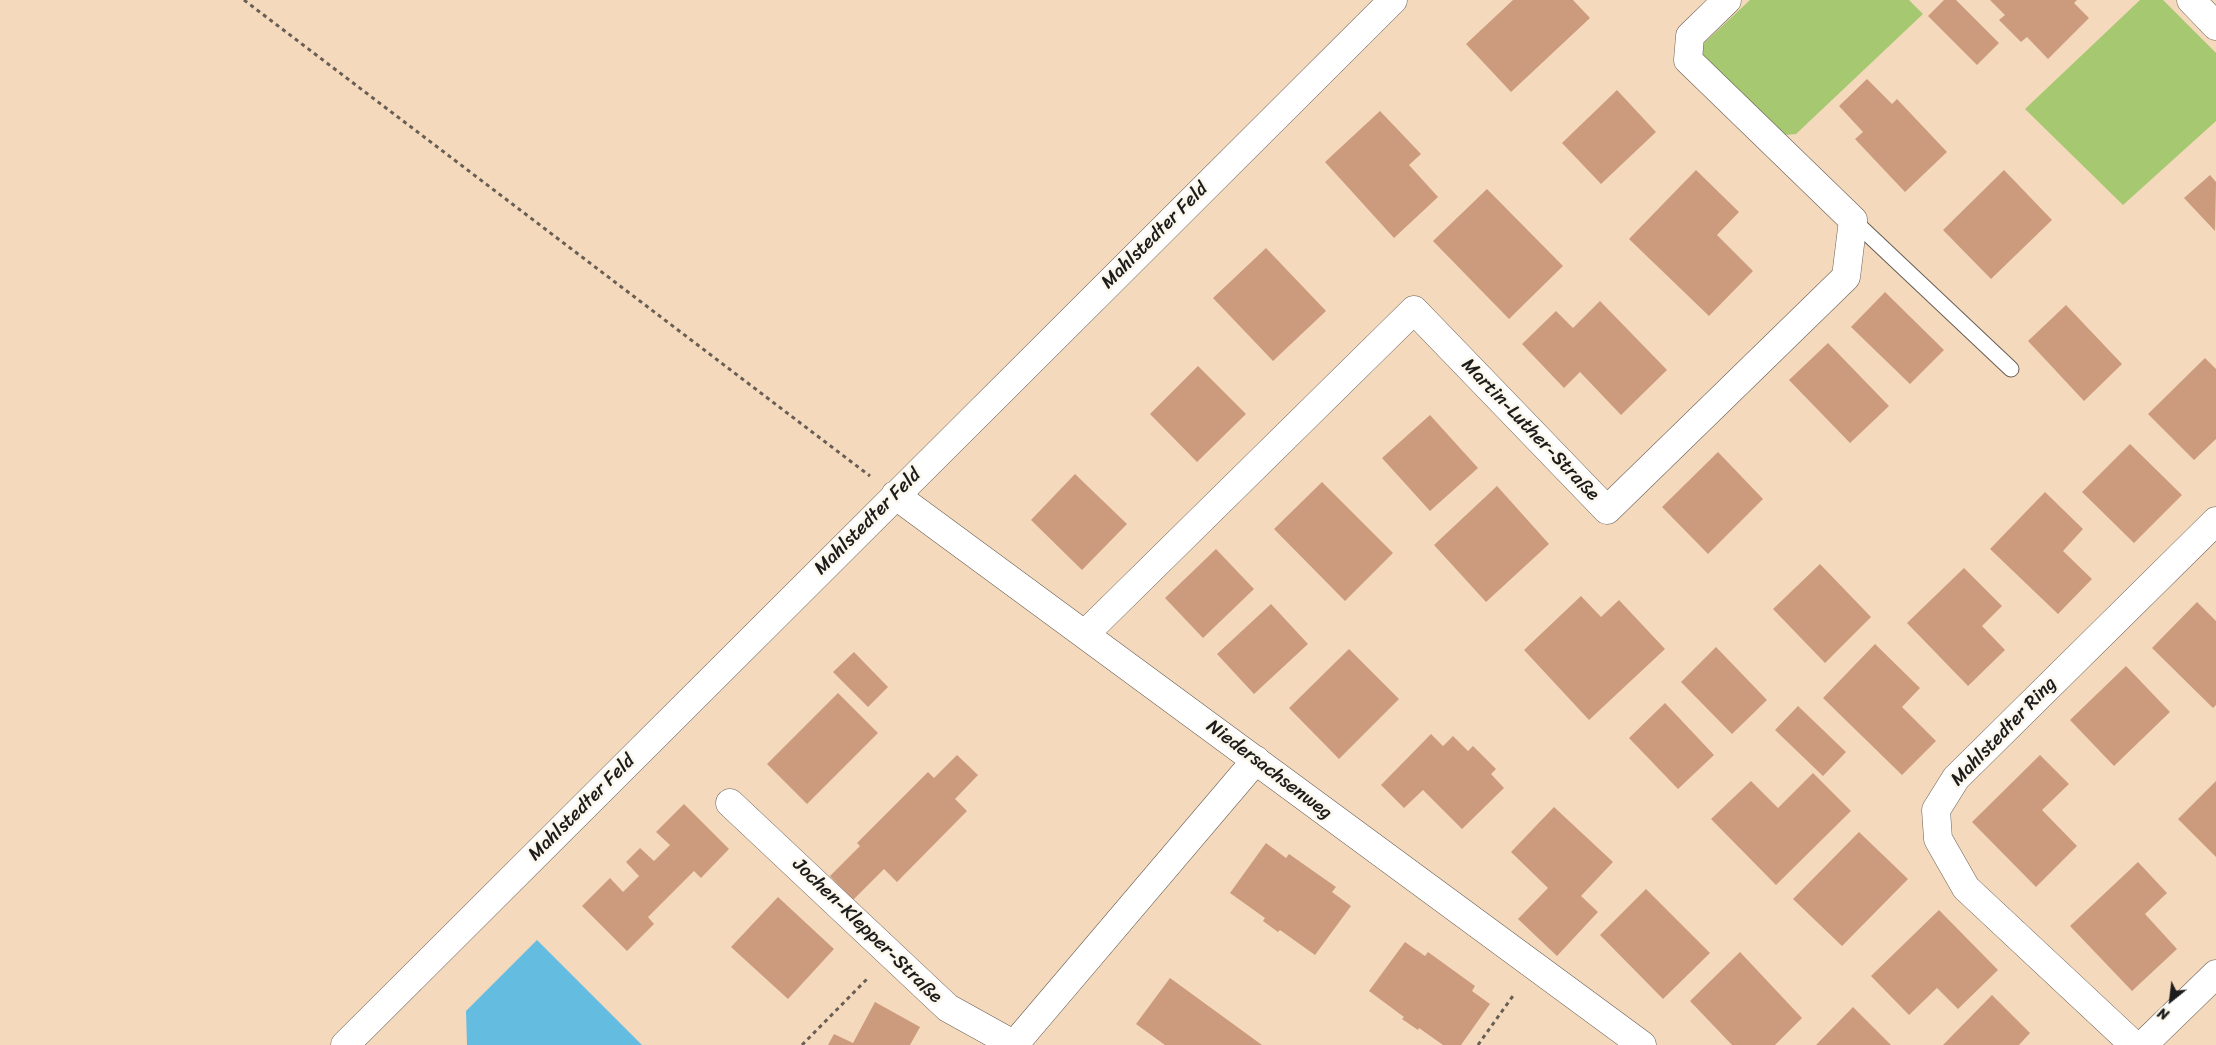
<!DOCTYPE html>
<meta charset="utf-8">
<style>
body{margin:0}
#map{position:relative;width:2216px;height:1045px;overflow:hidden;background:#f4d9bc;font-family:Sriracha,sans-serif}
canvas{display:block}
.north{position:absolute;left:2146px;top:975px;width:50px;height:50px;-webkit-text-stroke:4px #fbf7ec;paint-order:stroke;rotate:209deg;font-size:14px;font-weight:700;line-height:20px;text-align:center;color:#1c1c1c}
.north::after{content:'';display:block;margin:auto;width:18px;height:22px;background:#1c1c1c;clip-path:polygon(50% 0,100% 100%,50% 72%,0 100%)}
</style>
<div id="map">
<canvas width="2216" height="1045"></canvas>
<div class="north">N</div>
</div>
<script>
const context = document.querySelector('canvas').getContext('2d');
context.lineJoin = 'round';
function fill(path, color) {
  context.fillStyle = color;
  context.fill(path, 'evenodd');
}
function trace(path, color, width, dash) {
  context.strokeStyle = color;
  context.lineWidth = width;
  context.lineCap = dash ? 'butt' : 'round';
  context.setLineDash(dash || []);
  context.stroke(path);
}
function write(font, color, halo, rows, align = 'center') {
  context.font = font + ' Sriracha,sans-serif';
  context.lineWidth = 5;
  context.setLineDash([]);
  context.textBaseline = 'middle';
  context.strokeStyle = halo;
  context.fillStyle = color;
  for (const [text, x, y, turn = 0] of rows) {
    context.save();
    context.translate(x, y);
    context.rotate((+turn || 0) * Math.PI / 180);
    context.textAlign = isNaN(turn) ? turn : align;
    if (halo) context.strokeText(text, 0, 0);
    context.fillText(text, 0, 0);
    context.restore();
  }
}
fill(new Path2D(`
 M 1750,0 L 1909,0 L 1923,14 L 1796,134 L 1784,135 L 1701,55 L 1702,45 Z
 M 2140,0 L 2163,0 L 2216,53 L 2216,121 L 2123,205 L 2025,109 Z`), '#a5c871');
fill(new Path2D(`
 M 537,940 L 642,1045 L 467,1045 L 466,1011 Z`), '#64bce1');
fill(new Path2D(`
 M 1513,0 L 1573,0 L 1590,18 L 1511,92 L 1466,44 Z
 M 1944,0 L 1956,0 L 1999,43 L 1977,65 L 1928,16 Z
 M 1990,0 L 2077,0 L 2074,3 L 2089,18 L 2048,59 L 2027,37 L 2021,42 L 1999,20 L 2005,15 Z
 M 1867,79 L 1892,104 L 1897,99 L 1947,152 L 1905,192 L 1855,139 L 1863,132 L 1839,106 Z
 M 1617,90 L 1656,132 L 1601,184 L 1562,143 Z
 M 1380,111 L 1421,154 L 1409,165 L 1438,197 L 1394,238 L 1325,162 Z
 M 1696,170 L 1739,212 L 1717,235 L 1753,271 L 1709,316 L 1629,239 Z
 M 2004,170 L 2052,220 L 1991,279 L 1943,230 Z
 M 2210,175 L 2216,182 L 2215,231 L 2184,198 Z
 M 1487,189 L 1563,266 L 1509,319 L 1433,241 Z
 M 1266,248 L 1326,311 L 1273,361 L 1213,298 Z
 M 1885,292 L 1944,350 L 1910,384 L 1851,327 Z
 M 1600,301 L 1667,370 L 1621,415 L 1580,372 L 1564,388 L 1522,344 L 1556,311 L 1573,328 Z
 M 2066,305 L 2122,364 L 2084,401 L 2028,341 Z
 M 1828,343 L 1889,406 L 1850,443 L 1789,380 Z
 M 2205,358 L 2216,369 L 2216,439 L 2194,460 L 2148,414 Z
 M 1198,366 L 1246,414 L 1197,462 L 1150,414 Z
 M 1430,415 L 1478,468 L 1430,511 L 1382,458 Z
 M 2130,444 L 2182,495 L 2134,543 L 2082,492 Z
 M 1718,452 L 1763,499 L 1708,554 L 1662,507 Z
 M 1075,474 L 1127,524 L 1082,570 L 1031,520 Z
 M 1322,482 L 1393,553 L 1345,601 L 1274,529 Z
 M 1497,486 L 1549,544 L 1486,602 L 1434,545 Z
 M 2045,492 L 2083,529 L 2063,551 L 2092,579 L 2058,614 L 1990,549 Z
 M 1216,549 L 1254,589 L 1203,638 L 1165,598 Z
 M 1820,564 L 1871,617 L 1825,663 L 1773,609 Z
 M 1964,568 L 2002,606 L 1982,626 L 2005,650 L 1968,686 L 1907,623 Z
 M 1581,596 L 1601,617 L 1619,600 L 1665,649 L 1589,720 L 1524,650 Z
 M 2197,602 L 2216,621 L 2216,705 L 2213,708 L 2152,648 Z
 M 1271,604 L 1308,644 L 1254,694 L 1217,654 Z
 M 1875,644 L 1920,688 L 1902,707 L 1936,741 L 1902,775 L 1823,698 Z
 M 1716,647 L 1767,700 L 1732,734 L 1681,682 Z
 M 1349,649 L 1399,699 L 1339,759 L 1289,708 Z
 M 854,652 L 888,687 L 868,707 L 833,672 Z
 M 2126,666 L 2170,712 L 2114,766 L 2070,720 Z
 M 838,693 L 878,733 L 807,804 L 767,764 Z
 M 1665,703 L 1714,755 L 1678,789 L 1629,738 Z
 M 1798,706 L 1846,752 L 1823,776 L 1775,730 Z
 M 1431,734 L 1443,746 L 1453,736 L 1468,751 L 1473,746 L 1496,769 L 1491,774 L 1504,788 L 1462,829 L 1423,790 L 1404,808 L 1381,785 Z
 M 957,755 L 978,775 L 955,799 L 967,811 L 897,882 L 884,869 L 853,900 L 830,876 L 860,846 L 857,843 L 928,772 L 934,778 Z
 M 2040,755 L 2069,784 L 2042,810 L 2077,846 L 2036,887 L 1972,822 Z
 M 1813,773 L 1851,811 L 1776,885 L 1711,819 L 1751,781 L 1778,808 Z
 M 2216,781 L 2216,857 L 2178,819 Z
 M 684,804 L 729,849 L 701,878 L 694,871 L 648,917 L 654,924 L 627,951 L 582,906 L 610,878 L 623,892 L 639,876 L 626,862 L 640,848 L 654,861 L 670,845 L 656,832 Z
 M 1554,807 L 1613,862 L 1581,896 L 1598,912 L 1557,956 L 1518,919 L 1548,888 L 1511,852 Z
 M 1859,832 L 1908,879 L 1842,946 L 1793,899 Z
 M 1266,843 L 1286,858 L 1289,854 L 1336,887 L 1332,892 L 1351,906 L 1315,955 L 1280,930 L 1278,932 L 1263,921 L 1265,918 L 1230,893 Z
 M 2138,862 L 2167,893 L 2145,914 L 2177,949 L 2132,991 L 2070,926 Z
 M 1646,889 L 1710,953 L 1663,999 L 1600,935 Z
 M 778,897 L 834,949 L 788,999 L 731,947 Z
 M 1939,910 L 1998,970 L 1958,1009 L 1937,988 L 1909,1015 L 1871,976 Z
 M 1405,942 L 1425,956 L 1428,952 L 1475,986 L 1472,991 L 1490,1004 L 1461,1045 L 1443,1045 L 1419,1028 L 1418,1030 L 1402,1019 L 1404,1017 L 1369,991 Z
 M 1740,952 L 1802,1018 L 1775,1045 L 1732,1045 L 1690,1001 Z
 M 1170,978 L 1240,1029 L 1262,1045 L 1165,1045 L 1136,1024 Z
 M 1992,995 L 2030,1033 L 2019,1045 L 1943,1045 Z
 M 875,1002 L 920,1027 L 910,1045 L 828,1045 L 834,1034 L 853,1043 Z
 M 1853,1007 L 1891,1045 L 1816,1045 Z`), '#cc9b7d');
const lane = new Path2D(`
 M 1853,220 L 2011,369`);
const street = new Path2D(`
 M 2191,0 L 2216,26
 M 895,495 L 1642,1045
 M 1085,634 L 1414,310 L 1607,510 L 1846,277 L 1853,220 L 1688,60 L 1690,36 L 1727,0
 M 730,803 L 948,1008 L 1013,1044
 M 345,1045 L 1393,0
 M 1014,1045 L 1256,760
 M 2134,1045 L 1966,888 L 1938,839 L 1936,810 L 1956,778 L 2216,521
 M 2143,1045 L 2216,974`);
trace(lane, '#685e54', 17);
trace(street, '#685e54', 29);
trace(new Path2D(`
 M 244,0 L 870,476
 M 802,1045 L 868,978
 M 1478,1045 L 1515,993`), '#685e54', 3, [4, 4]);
trace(lane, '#fff', 15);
trace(street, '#fff', 28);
write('19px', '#1c1c1c', '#fbf7ec', [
 ["Mahlstedter Feld",1155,236,-45],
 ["Martin-Luther-Straße",1530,430,46],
 ["Mahlstedter Feld",868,522,-45],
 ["Mahlstedter Ring",2004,732,-46],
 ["Niedersachsenweg",1269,770,37],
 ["Mahlstedter Feld",582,808,-45],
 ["Jochen-Klepper-Straße",867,931,44]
]);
</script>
